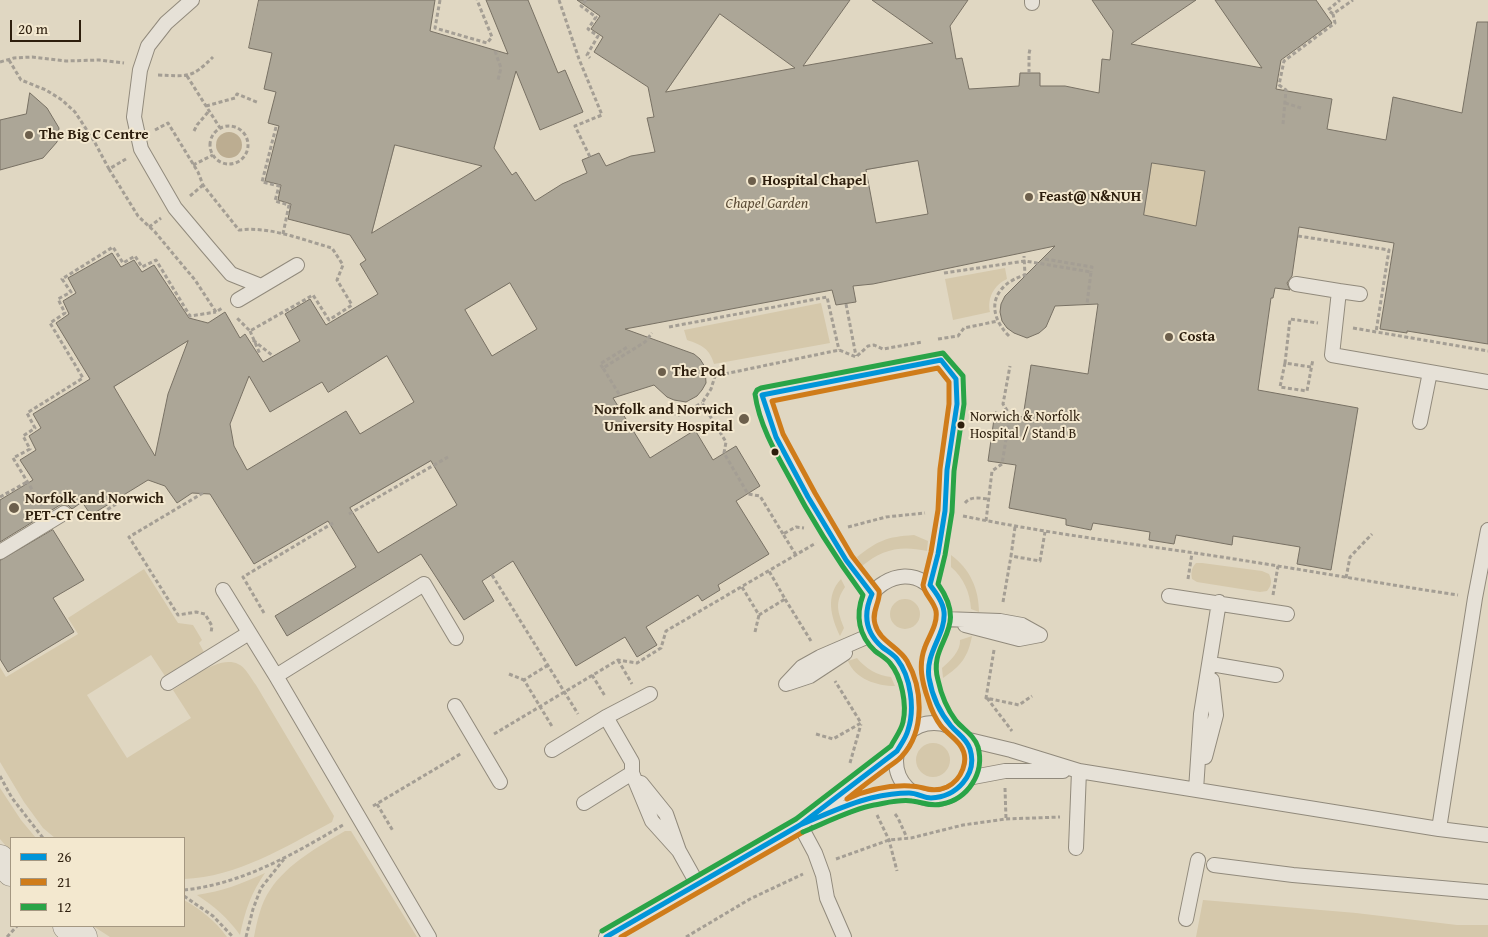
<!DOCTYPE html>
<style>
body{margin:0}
#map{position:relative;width:1488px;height:937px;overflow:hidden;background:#e0d7c2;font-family:"Gentium Book Plus",serif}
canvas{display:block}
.legend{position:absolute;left:10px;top:837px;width:175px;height:90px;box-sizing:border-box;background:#f3e8cf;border:1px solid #a49781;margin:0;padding:6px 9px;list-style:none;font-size:15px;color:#2d1e0d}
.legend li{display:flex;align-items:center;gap:10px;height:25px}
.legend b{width:25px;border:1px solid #a49781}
.scale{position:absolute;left:10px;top:20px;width:71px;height:22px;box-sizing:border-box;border:2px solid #2d1e0d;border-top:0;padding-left:6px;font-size:15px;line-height:18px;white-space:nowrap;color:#2d1e0d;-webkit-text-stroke:4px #f3e8cf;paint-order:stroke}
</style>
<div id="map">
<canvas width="1488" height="937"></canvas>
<ul class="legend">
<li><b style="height:6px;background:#0095d9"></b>26</li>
<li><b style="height:6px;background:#cf7c1a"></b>21</li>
<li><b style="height:6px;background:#29a447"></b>12</li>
</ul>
<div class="scale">20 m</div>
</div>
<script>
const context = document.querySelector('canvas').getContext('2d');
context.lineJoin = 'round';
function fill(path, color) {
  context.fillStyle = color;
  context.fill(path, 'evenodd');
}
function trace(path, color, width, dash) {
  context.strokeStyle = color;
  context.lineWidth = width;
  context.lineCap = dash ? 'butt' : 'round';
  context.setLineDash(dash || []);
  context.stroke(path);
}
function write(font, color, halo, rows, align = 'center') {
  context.font = font + ' "Gentium Book Plus",serif';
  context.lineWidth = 4;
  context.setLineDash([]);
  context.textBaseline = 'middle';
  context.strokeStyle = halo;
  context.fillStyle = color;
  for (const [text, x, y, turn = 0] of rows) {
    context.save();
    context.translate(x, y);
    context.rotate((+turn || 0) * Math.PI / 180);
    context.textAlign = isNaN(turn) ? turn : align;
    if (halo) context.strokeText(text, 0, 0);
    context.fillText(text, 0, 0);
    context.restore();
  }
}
fill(new Path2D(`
 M 1152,163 L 1205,171 L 1196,226 L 1144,215 Z
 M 1005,268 L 1007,279 C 994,285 987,298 990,312 L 953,320 L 945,279 Z
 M 821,303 L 830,343 L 714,364 C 710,349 702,345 687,340 L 684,330 Z
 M 914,535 L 928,541 L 927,551 C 901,545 882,549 862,566 L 857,557 C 879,540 886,537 914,535 Z
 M 951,555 C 970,569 979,589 979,612 L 971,609 C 970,593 964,578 951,567 Z
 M 1196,563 L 1202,563 L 1262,571 L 1269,574 C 1272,581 1272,585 1267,591 L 1260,592 L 1197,582 L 1192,579 C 1191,573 1191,568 1196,563 Z
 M 144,569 L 178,623 L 193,625 L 202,640 L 199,643 L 204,652 L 165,676 L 151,655 L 87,695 L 127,758 L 191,718 L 173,690 C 189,680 219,655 238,664 C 246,667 251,679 256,685 L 334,816 L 332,822 C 285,847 237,877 184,879 L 184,838 L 55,838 L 43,828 L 24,802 L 0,762 L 0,667 L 6,677 L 78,634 L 68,618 Z
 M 841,579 L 845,587 C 834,603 838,612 844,628 L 840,636 C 831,617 825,596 841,579 Z
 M890 614a15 15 0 1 1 30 0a15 15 0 1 1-30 0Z
 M 972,636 C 968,657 961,666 943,678 L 942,668 C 950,661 961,651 960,640 Z
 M 857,658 C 865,668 878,676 891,677 L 895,686 C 877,686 855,679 848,661 Z
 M916 760a17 17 0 1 1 34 0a17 17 0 1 1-34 0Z
 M 0,788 L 21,820 L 36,838 L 11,838 L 11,852 L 0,839 Z
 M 345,831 L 351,831 L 417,937 L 254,937 C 257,921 261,903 270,890 C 288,863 318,847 345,831 Z
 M 265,873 C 251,893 245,911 240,935 C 228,918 214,906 197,895 C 223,891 241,884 265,873 Z
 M 184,900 C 200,909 216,921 227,937 L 110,937 L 93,926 L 184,926 Z
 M 1203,900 L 1356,913 L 1457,925 L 1488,925 L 1488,937 L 1196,937 Z`), '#d5c8ab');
fill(new Path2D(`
 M216 145a13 13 0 1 1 26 0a13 13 0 1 1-26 0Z`), '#bcad91');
const building = new Path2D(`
 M 259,0 L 435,0 L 430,31 L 508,54 L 486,0 L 528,0 L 558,73 L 565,70 L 583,112 L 540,130 L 516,71 L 494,148 L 512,175 L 516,172 L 535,201 L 562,184 L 587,173 L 582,160 L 599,153 L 606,166 L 631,156 L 655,152 L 647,118 L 654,117 L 648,87 L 594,52 L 603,37 L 591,29 L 600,16 L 577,0 L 850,0 L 803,66 L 933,43 L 872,0 L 968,0 L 950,26 L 956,59 L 962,58 L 969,89 L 1019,86 L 1020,73 L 1040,73 L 1040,86 L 1065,86 L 1099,93 L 1102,59 L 1110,60 L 1113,31 L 1092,0 L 1196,0 L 1131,44 L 1262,68 L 1215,0 L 1316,0 L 1332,23 L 1281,60 L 1276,89 L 1332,99 L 1327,129 L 1386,140 L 1393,97 L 1462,113 L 1477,22 L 1488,22 L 1488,344 L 1407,331 L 1407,333 L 1380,329 L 1394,243 L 1299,227 L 1292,276 L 1287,283 L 1290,290 L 1275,288 L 1273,298 L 1271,298 L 1258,390 L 1358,408 L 1331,570 L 1297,564 L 1300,547 L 1233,536 L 1232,545 L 1176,535 L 1174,544 L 1149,540 L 1150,532 L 1093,523 L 1091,530 L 1066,525 L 1066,519 L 1009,508 L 1016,465 L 988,461 L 995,412 L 1023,417 L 1031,365 L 1088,374 L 1098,304 L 1055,306 L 1046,327 L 1039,333 L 1027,338 L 1014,333 L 1007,328 L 1002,321 L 1000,312 L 1001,304 L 1005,296 L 1055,246 L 873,284 L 853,286 L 856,302 L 836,305 L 832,290 L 625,329 L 694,354 L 700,359 L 705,367 L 706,383 L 702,390 L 697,396 L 686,402 L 674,400 L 667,397 L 654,385 L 613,398 L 650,458 L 695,430 L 713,460 L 736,446 L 760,486 L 736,501 L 769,554 L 718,585 L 720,590 L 702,601 L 698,595 L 646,627 L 657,645 L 637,657 L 625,637 L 576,666 L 513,561 L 482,581 L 494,601 L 464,620 L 421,554 L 287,636 L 275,616 L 356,567 L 328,521 L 254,564 L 210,494 L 192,493 L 177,503 L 165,486 L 148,480 L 91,515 L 82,502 L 72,509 L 68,505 L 60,505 L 0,542 L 0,500 L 33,480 L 20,460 L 36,450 L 29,436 L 41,428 L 33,414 L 90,379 L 56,323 L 69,314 L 63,301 L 76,293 L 68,278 L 112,253 L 121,267 L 134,260 L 142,272 L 154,265 L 189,318 L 208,323 L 225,312 L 240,338 L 245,334 L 263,362 L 300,341 L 285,314 L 310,299 L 326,325 L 378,294 L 360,264 L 366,260 L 350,235 L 288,219 L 291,204 L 278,200 L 281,185 L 265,181 L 279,126 L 268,123 L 276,92 L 264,89 L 272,53 L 249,48 ZM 720,14 L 795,68 L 666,92 ZM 395,145 L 482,166 L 372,233 ZM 918,161 L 928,214 L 876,223 L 866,170 ZM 1152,163 L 1205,171 L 1196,226 L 1144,215 ZM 510,283 L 537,329 L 492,356 L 465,310 ZM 188,341 L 168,394 L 155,456 L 114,387 ZM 387,356 L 414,402 L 360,434 L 346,411 L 247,470 L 234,446 L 230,424 L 249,376 L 270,412 L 322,382 L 328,392 ZM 431,461 L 457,505 L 378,553 L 350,508 Z
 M 30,93 L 47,108 L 59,128 L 57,142 L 43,158 L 0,170 L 0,120 L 26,114 Z
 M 53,530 L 84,580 L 53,598 L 74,632 L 8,672 L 0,659 L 0,561 Z`);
fill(building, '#aca697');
trace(building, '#787164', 1);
const lane = new Path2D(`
 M 192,0 L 166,23 L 148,46 L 140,70 L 134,117 L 141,149 L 175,208 L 207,246 L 231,274 L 261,286
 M 1032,3 L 1032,0
 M 1296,284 L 1339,291
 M 1360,294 L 1339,291 L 1332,355 L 1488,382
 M 238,300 L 297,265
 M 1420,422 L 1430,372
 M 0,552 L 64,513
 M 223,590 L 276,676 L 429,937
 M 872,594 L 846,560 L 808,497 L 776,437 L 762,395 L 941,360 L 956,379 L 957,404 L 947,470 L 945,511 L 938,554 L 930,585
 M 1169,596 L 1287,614
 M 944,619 L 1000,621 L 1022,625 L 1040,635
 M 965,625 L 1019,639 L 1040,635
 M 1211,664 L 1276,675
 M 276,676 L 424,584 L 456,638
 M 168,683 L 249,633
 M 789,683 L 810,676 L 845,653
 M 786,684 L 802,667 L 820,657 L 871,635
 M 455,706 L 500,782
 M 606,717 L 632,762 L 632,773 L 652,821 L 679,851
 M896 761a38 38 0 1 1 76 0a38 38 0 1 1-76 0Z
 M 908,732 C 913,709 912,679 897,659 C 883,642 863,639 866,610 C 868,599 875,588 884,583 C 897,575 912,574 924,582 C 941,592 949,613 941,631 C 936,644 928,655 928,670 C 929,690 941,709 950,726
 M 965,739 L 1011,750 L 1079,771 L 1439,829 L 1488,835
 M 552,750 L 606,717 L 650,694
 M 1205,757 L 1216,715 L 1212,680
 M 968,778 L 1005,771 L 1063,771
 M 641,783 L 666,814 L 679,851 L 698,885
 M 1196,790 L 1201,714 L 1219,602
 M 584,803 L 632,773
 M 816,819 L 870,798 L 914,793
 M 800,825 L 815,853 L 823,875 L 827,898 L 844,937
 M 1439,829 L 1475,598 L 1488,530
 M 1076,848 L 1079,771
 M 1214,865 L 1293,875 L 1488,892
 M 1186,919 L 1198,860
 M 606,937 L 800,825 L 897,751`);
const street = new Path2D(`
 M 0,859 L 11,872
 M 67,926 L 83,937`);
trace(lane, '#918a7c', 16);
trace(street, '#918a7c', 29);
trace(new Path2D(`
 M 440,0 L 435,28 L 487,43 L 492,37 L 477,0
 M 559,0 L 579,59 L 602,115 L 575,126 L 590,157
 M 586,0 L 581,6 L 596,17 L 588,29 L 598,36 L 587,55 L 590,58
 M 1333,14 L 1328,10 L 1340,0
 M 495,51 L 501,68 L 498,80
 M 9,60 L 21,80 L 46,90 L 62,100 L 75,112 L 94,141 L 109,169
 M 0,62 L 14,58 L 32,57 L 66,61 L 99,60 L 124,63
 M 1029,73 L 1029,54 L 1030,49
 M 158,75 C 188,76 191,79 213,57
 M 187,76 L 220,128
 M 1285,103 L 1301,108
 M 206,106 L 235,98 L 237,94 L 259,103
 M 1283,124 L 1286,90 L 1279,85 L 1284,61 L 1335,23 L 1333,14 L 1353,0
 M210 145a19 19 0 1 1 38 0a19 19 0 1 1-38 0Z
 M 276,127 L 262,182 L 279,186 L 275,201 L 289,205 L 283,234
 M 155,130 L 168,123 L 198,172 L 203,185 L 239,230 C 270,226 303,240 332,248 L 343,265 L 337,280 L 352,305 L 329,320 L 313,295 L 250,331 L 237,318
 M 194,131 L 197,125 L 209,111
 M 126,159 L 109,169 L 138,216 L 155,232 L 195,280 L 216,312 L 222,308
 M 193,165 L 213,155
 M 190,196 L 203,185
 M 149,227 L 161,218
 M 1298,236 L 1389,250 L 1376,332
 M 1045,259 L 1092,267 L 1091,272
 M 944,273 L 1025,261 L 1091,272 L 1087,304
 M 846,304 L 856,356
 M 669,327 L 827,297 L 839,350
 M 1353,328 L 1488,351
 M 250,331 L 260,354
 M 1009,336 C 985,312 992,285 1025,275 L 1024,256
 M 938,339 L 958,336 L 964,328 L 998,321
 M 253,340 L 273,356
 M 1285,363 L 1280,387 L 1307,391 L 1313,359
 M 1311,367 L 1285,363 L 1290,319 L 1318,323
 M 603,368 L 600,364 L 629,346
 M 619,394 L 603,368 L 645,342 L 652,333
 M 666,411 L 679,415 L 702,403
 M 203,493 L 129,537 L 178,615 L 196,612 L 205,614 L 212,626 L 211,633
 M 0,497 L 27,482
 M 965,503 C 971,496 979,498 988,499
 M 42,506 L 13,458 L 30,449 L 23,436 L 35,428 L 27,413 L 83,378 L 50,323 L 65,313 L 58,299 L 71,292 L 62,279 L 113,247 L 123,263 L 135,256 L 142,267 L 156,260 L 190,316 L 216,312
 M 83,512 L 89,521 L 121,501
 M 349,514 L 448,457
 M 963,516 C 1040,532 1118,542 1195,553 C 1283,566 1370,582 1458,595
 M 986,521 L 992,471 L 1002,464 L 1010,415 L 1003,404 L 1010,366
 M 848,527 L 886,517 L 925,513
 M 1015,527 L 1011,556 L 1040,561 L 1045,532
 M 783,534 L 760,496 L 748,494 L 724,453 L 726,442 L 702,403 L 711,389 L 715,376 L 839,350 L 856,357 L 868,346 L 874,345 L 883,349 L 922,342
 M 796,555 L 783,534 L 796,527 L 804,528
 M 492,575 L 578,714
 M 1346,578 L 1350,557 L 1372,534
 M 1188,579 L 1192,553
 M 742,587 L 759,615 L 785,599 L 769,571
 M 1273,595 L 1278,566
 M 785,599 L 811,641
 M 1003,602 L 1011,556
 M 264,613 L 243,577 L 333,523
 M 755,632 L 759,615
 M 994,650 L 986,698 L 1019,705 L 1032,696
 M 618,660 L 632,684
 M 548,665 L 524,680 L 553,728
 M 509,674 L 524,680
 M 592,675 L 605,696
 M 987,698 L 1012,731
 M 494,734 L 618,660 L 637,663 L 661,648 L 666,631 L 816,543
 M 816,734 L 833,739 L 861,723 L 835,681
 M 850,763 L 861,724
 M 0,776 L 12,798 L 43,838
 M 1005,788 L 1006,819
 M 377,804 L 393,831
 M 373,806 L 462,753
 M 895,814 L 898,818 L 907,838
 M 877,815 L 889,840 L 897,871
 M 836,859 L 889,840 L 911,838 L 963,825 L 1006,819 L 1060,817
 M 184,890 C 242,884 294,854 343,825
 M 184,896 L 213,916 L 233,937
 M 7,937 L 17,926
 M 246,937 L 253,909 L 261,888 L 284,859
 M 686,937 L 750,899 L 803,874`), '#a49e94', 3, [4, 2.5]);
trace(lane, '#e6e1d7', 14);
trace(street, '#e6e1d7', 28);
trace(new Path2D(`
 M 941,360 L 956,379 L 957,404 L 947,470 L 945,511 L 938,554 L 930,585 C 936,593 943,602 944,612 C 946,635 925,652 929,678 C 932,695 940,713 951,726 C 958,734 967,739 970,749 C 978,775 956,797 931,798 C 924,798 917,793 909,793 C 897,793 884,795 871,798 C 849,803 822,816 800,825 L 897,751 C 901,744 906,738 908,730 C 915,709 911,677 897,659 C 893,654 887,651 882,647 C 865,632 863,614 872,594 L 846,560 L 808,497 L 776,437 L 762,395 Z
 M 606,937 L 800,825`), '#0095d9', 5);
trace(new Path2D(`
 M 938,368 L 949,382 L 949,404 L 940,469 L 938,510 L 931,552 L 923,585 C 924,594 934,601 936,611 C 938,624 929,636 925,647 C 918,665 922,682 928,699 C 931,709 935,718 941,726 C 947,733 955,738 960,745 C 971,760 961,780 947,787 C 931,794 924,786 910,786 C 889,785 867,790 847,799 C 860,788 874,778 887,768 C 892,764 898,761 902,756 C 925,731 923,689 907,661 C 899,647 879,641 875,624 C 871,611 881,601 879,591 L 852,556 L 815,493 L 783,434 L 772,401 Z
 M 621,937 L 803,832`), '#cf7c1a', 5);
trace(new Path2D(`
 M 602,931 L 796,819 L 891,746 C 895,738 901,731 903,722 C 907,705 902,677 890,663 C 886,658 880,655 875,651 C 859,636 855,616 863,595 C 835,557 810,517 788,475 C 774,450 759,423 755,394 L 757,390 L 761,388 L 943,353 L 963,376 L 964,404 L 954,471 L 952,512 L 945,555 L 938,584 C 971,631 927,641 938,680 C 941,694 947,709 956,721 C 964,730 974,735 978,747 C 985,773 968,799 942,804 C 930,807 923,802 912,801 C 900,799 886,803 874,805 C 852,809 825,823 803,832`), '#29a447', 5);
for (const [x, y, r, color] of [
 [29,135,5,"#6c5f4c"],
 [752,181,5,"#6c5f4c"],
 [1029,197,5,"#6c5f4c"],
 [1169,337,5,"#6c5f4c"],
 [662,372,5,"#6c5f4c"],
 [744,419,6,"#6c5f4c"],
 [961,425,4.5,"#2d1e0d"],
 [775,452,4.5,"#2d1e0d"],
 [14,508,6,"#6c5f4c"]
]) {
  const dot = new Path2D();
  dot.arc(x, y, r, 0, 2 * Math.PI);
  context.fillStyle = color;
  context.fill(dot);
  trace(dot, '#f3e8cf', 2);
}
write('14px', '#2d1e0d', '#f3e8cf', [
 ["Norwich & Norfolk",970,417],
 ["Hospital / Stand B",970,434]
], 'left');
write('bold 15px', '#2d1e0d', '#f3e8cf', [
 ["The Big C Centre",39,135],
 ["Hospital Chapel",762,181],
 ["Feast@ N&NUH",1039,197],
 ["Costa",1179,337],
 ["The Pod",672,372],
 ["Norfolk and Norwich",733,410,"right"],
 ["University Hospital",733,427,"right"],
 ["Norfolk and Norwich",25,499],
 ["PET-CT Centre",25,516]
], 'left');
write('italic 15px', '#5d4d37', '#f3e8cf', [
 ["Chapel Garden",767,204]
]);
</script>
